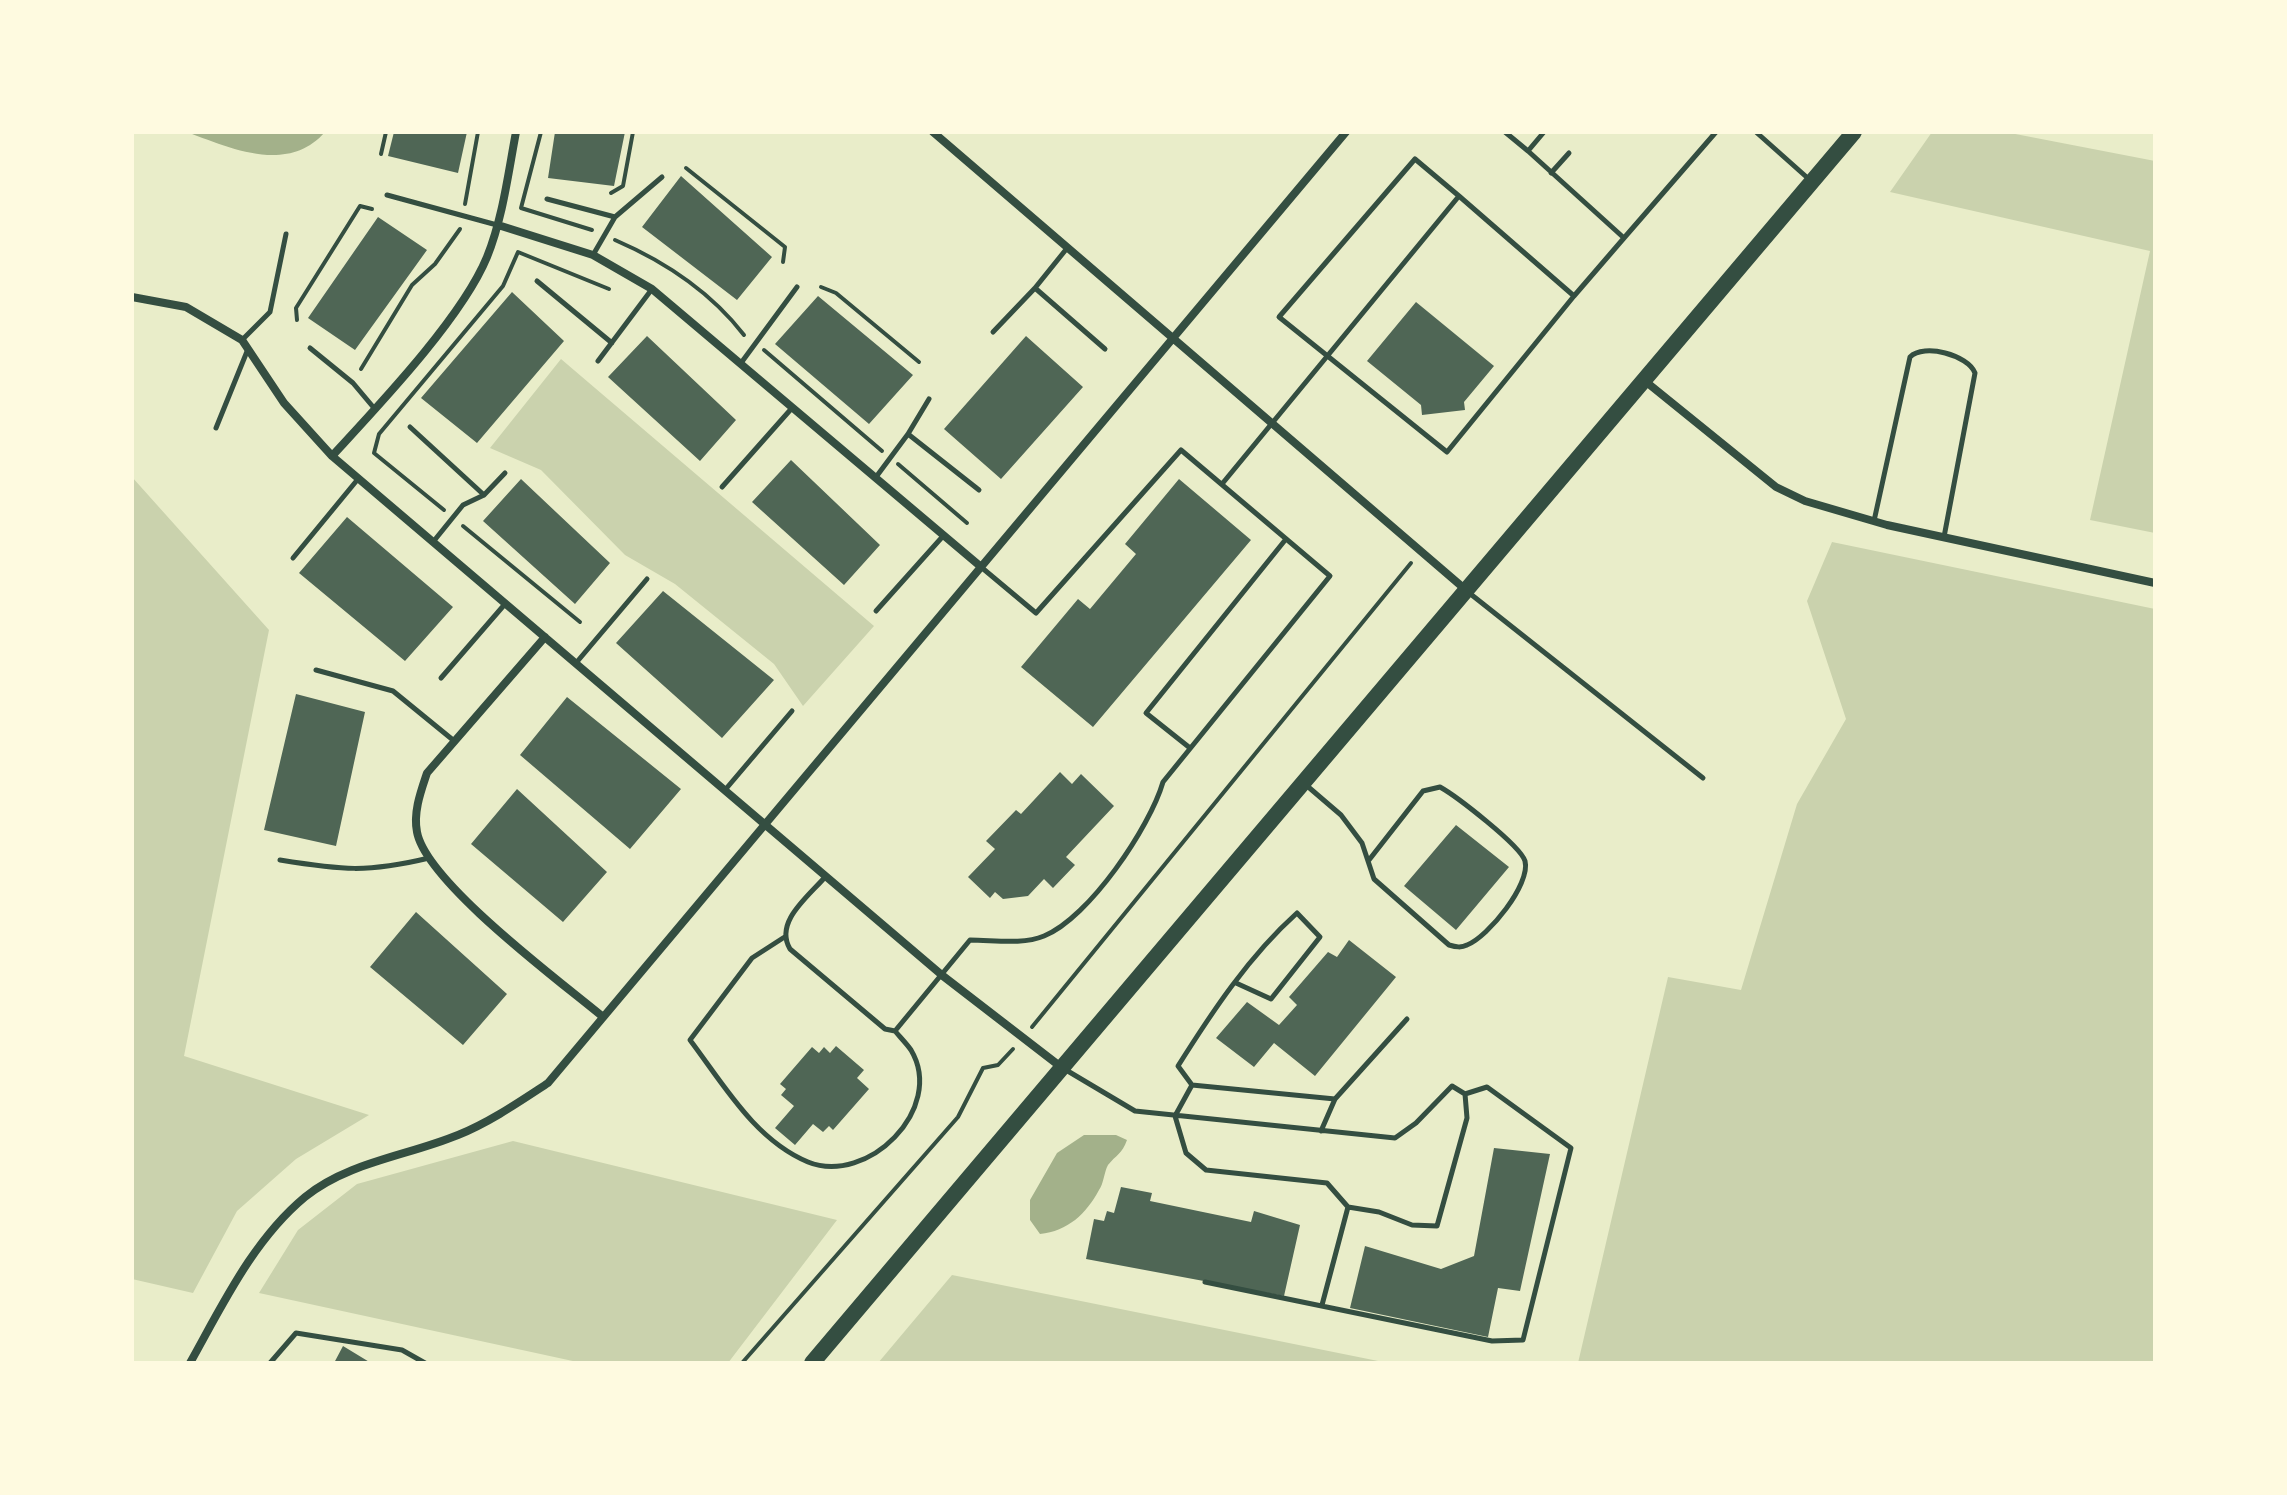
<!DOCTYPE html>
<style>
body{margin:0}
#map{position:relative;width:2287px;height:1495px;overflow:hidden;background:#e9edc9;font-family:Cabin,sans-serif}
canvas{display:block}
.frame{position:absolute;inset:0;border:134px solid #fefae0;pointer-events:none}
</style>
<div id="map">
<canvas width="2287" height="1495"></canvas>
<div class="frame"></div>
</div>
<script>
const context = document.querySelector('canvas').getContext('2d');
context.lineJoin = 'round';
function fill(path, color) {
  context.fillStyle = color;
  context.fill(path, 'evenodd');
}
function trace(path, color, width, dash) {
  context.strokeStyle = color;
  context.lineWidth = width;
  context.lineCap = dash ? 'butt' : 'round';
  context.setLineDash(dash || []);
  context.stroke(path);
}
fill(new Path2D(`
 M 1932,132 L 2005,132 L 2155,161 L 2155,533 L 2090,520 L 2150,251 L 1890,192 Z
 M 561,359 L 874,626 L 803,706 L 774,664 L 675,584 L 625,555 L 541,470 L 490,448 Z
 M 132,477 L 269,630 L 184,1056 L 369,1115 L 296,1159 L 237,1211 L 193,1293 L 132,1279 Z
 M 1832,542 L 2155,609 L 2155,1363 L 1578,1363 L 1668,977 L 1741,990 L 1797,804 L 1846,719 L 1807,601 Z
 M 513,1141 L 837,1220 L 728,1363 L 582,1363 L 259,1293 L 298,1230 L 357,1184 Z
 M 952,1275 L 1388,1363 L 878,1363 Z`), '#cad2ad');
fill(new Path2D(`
 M 187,132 L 325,132 C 288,174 232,149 187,132 Z
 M 1084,1135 L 1116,1135 L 1127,1140 C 1122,1154 1116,1155 1108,1165 C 1104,1172 1104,1183 1099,1190 C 1086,1214 1068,1231 1040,1234 L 1030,1220 L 1030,1200 L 1057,1153 Z`), '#a3b18a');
fill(new Path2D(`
 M 394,132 L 467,132 L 458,173 L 388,156 Z
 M 555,132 L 625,132 L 614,186 L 548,178 Z
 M 681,176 L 772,257 L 737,300 L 642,227 Z
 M 378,217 L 427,250 L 355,350 L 308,318 Z
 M 512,292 L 564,341 L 477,443 L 421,398 Z
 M 818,296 L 913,375 L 869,424 L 775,344 Z
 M 1416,302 L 1494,366 L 1464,402 L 1465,410 L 1422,415 L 1421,405 L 1367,361 Z
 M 647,336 L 736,420 L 700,461 L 608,377 Z
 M 1026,336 L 1083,387 L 1001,479 L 944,429 Z
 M 791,460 L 880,545 L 844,585 L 752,502 Z
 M 521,479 L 610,563 L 575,604 L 483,521 Z
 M 1179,479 L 1251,540 L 1093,727 L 1021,667 L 1078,599 L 1090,609 L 1136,554 L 1125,544 Z
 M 347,517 L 453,607 L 405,661 L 299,573 Z
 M 663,591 L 774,680 L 722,738 L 616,643 Z
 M 296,694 L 365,712 L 336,846 L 264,830 Z
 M 567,697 L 681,789 L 630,849 L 520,755 Z
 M 1060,772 L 1072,784 L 1081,774 L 1114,806 L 1066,857 L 1075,865 L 1053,888 L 1044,879 L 1028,896 L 1003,899 L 995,892 L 990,898 L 968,877 L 995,849 L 986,841 L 1016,810 L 1021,814 Z
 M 517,789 L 607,872 L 563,922 L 471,844 Z
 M 1456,825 L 1509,867 L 1456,930 L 1404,886 Z
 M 416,912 L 507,994 L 463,1045 L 370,967 Z
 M 1349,940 L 1396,977 L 1315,1076 L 1274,1043 L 1254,1067 L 1216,1038 L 1247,1002 L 1279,1025 L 1297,1005 L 1289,997 L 1328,952 L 1337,957 Z
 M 836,1046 L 864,1070 L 857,1078 L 869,1089 L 833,1130 L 829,1126 L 823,1132 L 813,1124 L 795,1145 L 775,1128 L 794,1106 L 781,1095 L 786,1089 L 780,1084 L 812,1047 L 819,1053 L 824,1047 L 830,1053 Z
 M 1494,1148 L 1550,1154 L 1520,1291 L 1498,1288 L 1488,1337 L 1350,1308 L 1365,1246 L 1441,1269 L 1474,1256 Z
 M 1121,1187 L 1152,1193 L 1150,1201 L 1251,1222 L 1254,1211 L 1300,1225 L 1284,1296 L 1086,1259 L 1094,1219 L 1104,1221 L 1107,1211 L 1114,1213 Z
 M 343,1346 L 371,1363 L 334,1363 Z`), '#4f6655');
trace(new Path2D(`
 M 541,132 L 521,208 L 592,230
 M 381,154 L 386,132
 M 686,168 L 785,247 L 783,262
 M 611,193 L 623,186 L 633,132
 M 465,204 L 478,132
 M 615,240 C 666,262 710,291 744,335
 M 821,287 L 836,293 L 919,362
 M 297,320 L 296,308 L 360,206 L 372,209
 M 764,350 L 882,451
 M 361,369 L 412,285 L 435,264 L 460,229
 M 898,464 L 967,523
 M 444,510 L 374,453 L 379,434 L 503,286 L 518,252 L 609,289
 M 463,526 L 580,622
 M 1032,1027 L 1411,563
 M 742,1363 L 958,1117 L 983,1068 L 998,1065 L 1013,1049`), '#344e41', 4);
trace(new Path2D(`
 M 1505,132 L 1528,151
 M 1544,132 L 1528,151 L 1624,238 L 1716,132
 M 1756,132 L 1811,181
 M 1551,173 L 1569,153
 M 387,195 L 497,225
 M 547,199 L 615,217 L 593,255
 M 615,217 L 662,177
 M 1068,247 L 1035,288 L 1105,349
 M 537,281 L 612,343
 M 1574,296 L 1624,238
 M 993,332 L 1035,288
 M 242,340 L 270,312 L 286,234
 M 310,348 L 353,383 L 374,408
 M 598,361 L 652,289
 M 741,363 L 797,287
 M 410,427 L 484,495
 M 216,428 L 248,349
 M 908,434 L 929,399
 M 876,477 L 908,434 L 979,490
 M 1222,484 L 1459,196 L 1574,296 L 1447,452 L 1279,317 L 1415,159 L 1459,196
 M 722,487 L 792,408
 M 1874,521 L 1910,357 C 1924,343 1968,355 1975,373 L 1944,537
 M 433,542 L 463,505 L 484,495 L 505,473
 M 293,558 L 358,479
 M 1468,592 L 1703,778
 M 876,611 L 944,535
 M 576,663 L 647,579
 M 316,670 L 393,691 L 453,740
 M 441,678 L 505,604
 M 1190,748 L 1146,713 L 1286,539
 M 1306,785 L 1341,815 L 1362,843 L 1374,879 L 1449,945 C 1456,947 1461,948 1467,945 C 1488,937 1531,884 1525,861 C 1520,845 1456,796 1440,787 L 1423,791 L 1369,860
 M 725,790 L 792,711
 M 280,860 C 342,870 367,873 429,858
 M 826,876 C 808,897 774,922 790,949 L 885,1029 L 895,1031 L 970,940 C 994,940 1022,945 1044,936 C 1089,918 1150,827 1163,782 L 1330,576 L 1181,450 L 1036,613 L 981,567
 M 783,938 L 752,958 L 690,1040 C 724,1085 755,1140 808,1162 C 867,1186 946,1109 911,1050 C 907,1044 900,1037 895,1031
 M 1066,1070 L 1135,1111 L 1395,1138 L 1416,1123 L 1452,1086 L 1465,1094 L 1467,1118 L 1437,1226 L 1412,1225 L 1379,1212 L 1348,1207 L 1327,1183 L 1206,1170 L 1186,1153 L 1175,1116 L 1192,1085 L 1335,1099
 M 1192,1085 L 1178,1066 C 1212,1012 1249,956 1297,913 L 1320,937 L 1271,999 L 1236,983
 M 1321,1131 L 1335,1099 L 1407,1019
 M 1205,1282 L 1492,1341 L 1523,1340 L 1571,1148 L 1487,1087 L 1465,1094
 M 1322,1305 L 1348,1207
 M 270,1363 L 296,1333 L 402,1350 L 425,1363`), '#344e41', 5);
trace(new Path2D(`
 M 933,132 L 1466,590
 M 498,225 L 593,255 L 652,289 L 980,566
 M 132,297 L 186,307 L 242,340 L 284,403 L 332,456 L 943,976 L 1061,1067
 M 1645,381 L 1776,487 L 1805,501 L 1887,525 L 2155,583
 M 332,456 C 378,406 462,318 487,257 C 503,217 508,174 516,132
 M 545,637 L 427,773 C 421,791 413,812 417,832 C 426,882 561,982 603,1017
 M 190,1363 C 222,1306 253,1240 305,1197 C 348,1162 407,1156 458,1135 C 490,1122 519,1102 548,1083 L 1346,132`), '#344e41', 8);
trace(new Path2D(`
 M 812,1363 L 1854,132`), '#344e41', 16);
</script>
